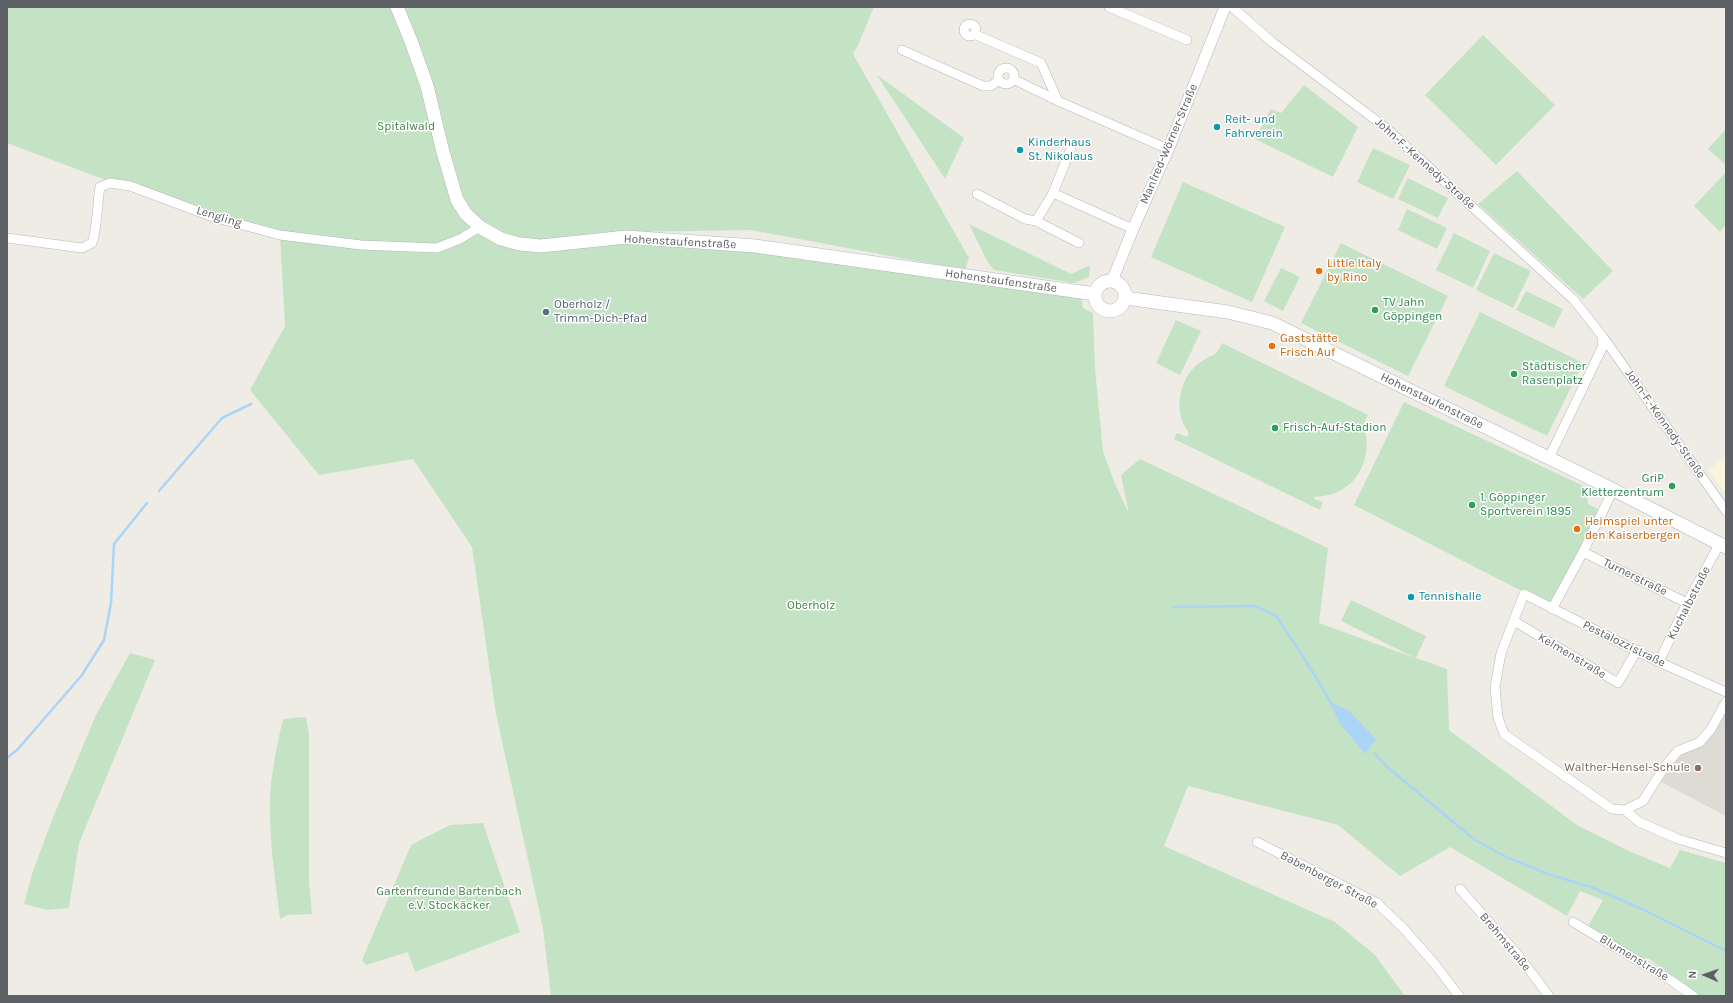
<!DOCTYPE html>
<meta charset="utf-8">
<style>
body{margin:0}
#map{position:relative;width:1733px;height:1003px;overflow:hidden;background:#eeece5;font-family:Karla,sans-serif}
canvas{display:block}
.frame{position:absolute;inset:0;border:8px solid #5d6064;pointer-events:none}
.north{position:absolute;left:1685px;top:955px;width:40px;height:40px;-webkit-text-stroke:3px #fff;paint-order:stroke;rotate:272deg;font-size:11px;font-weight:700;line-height:16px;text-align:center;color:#5d6064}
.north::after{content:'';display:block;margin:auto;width:14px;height:18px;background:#5d6064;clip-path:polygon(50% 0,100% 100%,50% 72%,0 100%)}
</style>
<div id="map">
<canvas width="1733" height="1003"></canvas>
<div class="frame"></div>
<div class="north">N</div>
</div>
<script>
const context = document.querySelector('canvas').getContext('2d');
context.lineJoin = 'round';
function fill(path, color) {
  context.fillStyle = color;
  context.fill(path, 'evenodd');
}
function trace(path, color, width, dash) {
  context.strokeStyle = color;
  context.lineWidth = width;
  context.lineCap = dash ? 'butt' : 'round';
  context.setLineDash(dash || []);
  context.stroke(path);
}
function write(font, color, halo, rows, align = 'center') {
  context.font = font + ' Karla,sans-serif';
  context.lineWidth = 3;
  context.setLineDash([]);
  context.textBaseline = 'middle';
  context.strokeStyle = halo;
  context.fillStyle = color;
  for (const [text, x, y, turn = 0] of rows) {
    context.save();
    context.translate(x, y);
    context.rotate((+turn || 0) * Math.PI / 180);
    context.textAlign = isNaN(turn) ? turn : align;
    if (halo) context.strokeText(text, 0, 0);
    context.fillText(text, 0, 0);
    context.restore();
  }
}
fill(new Path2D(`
 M 1726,457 L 1726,495 L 1708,470 Z`), '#faf4dd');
fill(new Path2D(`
 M 1726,709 L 1726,816 L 1661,782 L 1680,754 L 1702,745 Z`), '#dddbd3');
fill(new Path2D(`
 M 7,7 L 874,7 L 858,45 L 853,54 L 969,258 L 965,270 L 751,230 L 626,232 L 540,243 L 524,242 L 502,234 L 482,223 L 473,232 L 476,230 L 496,242 L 517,248 L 540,251 L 638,240 L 760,251 L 1081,298 L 1083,308 L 1093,313 L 1095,369 L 1103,451 L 1115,484 L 1129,514 L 1121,475 L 1140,459 L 1328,548 L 1319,623 L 1415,658 L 1341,621 L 1351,600 L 1426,636 L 1416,658 L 1447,669 L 1449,730 L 1577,825 L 1629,851 L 1670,868 L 1680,850 L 1726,863 L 1726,996 L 1699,996 L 1668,976 L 1670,974 L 1648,958 L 1645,963 L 1587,928 L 1603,900 L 1580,891 L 1567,916 L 1450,847 L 1400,876 L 1338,825 L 1188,786 L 1164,846 L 1335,922 L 1375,955 L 1405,996 L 551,996 L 543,928 L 496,714 L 472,547 L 413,459 L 319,475 L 250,390 L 285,326 L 280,235 L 207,218 L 7,143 Z
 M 1483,35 L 1555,105 L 1496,165 L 1425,95 Z
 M 877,75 L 964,138 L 945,179 Z
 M 1304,85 L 1358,127 L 1333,177 L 1255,139 L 1271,109 L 1281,113 Z
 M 1726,129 L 1726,165 L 1708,149 Z
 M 1373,148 L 1410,165 L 1393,199 L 1357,182 Z
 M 1517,171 L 1613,271 L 1583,299 L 1478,204 Z
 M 1726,172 L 1726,225 L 1720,232 L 1694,206 Z
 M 1408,178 L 1448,198 L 1438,218 L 1398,199 Z
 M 1183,182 L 1285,227 L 1252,302 L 1151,257 Z
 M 1407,209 L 1447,228 L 1437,249 L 1398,230 Z
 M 969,224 L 1071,274 L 1090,265 L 1089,277 L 1074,283 L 994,270 L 987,261 Z
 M 1454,233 L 1490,251 L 1473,288 L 1436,270 Z
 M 1341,243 L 1448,296 L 1408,376 L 1301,323 Z
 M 1494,253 L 1531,271 L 1513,308 L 1476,290 Z
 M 1281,268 L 1300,277 L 1283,311 L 1264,301 Z
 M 1526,291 L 1563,309 L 1554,328 L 1516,310 Z
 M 1480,312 L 1583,363 L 1547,436 L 1444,386 Z
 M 1176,320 L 1201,331 L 1180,375 L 1156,363 Z
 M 1222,343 L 1368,415 L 1363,425 C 1372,448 1364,478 1341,490 C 1333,495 1324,496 1315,497 L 1314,499 L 1323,502 L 1320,510 L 1174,439 L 1177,433 L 1187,437 L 1189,434 C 1187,430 1185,427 1183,423 C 1174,402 1183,373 1202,361 C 1214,353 1215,358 1222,343 Z
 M 1404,402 L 1586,487 L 1588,504 L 1600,510 L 1551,606 L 1354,505 Z
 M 130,653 L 155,660 L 79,843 L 69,908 L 47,910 L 24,904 L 33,871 L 54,815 L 96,715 Z
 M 306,717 L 309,735 L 309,881 L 312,914 L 287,915 L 280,919 C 275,879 269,840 270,800 C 271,773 277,745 283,719 Z
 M 483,823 L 520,932 L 415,972 L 408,952 L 366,965 L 362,960 L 411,845 L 450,825 Z`), '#c4e3c5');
fill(new Path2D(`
 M 1334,704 L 1348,710 L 1376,739 L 1365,754 L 1341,725 L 1332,708 Z`), '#acd4f6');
trace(new Path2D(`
 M 159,491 L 222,418 L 251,404
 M 1174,607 L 1255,606 L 1276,616 L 1301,653 L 1333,706
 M 1375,754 L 1386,766 L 1475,840 L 1504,856 L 1548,874 L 1591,887 L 1640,908 L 1726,951
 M 7,758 L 18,749 L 82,675 L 104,640 L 111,603 L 114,544 L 147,503`), '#acd4f6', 2.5);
const minor = new Path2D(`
 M 1109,7 L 1187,40
 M 1232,7 L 1272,42 L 1385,127 L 1574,300 L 1603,337 L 1602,348 L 1549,458
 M964 30a6 6 0 1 1 12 0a6 6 0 1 1-12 0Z
 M 974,34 L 1041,63 L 1058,101
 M 902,50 L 983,86 L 991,86 L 999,80
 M998 76a8 8 0 1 1 16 0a8 8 0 1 1-16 0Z
 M 1013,79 L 1058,101 L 1168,149
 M 1053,193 L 1071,148
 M 977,194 L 1025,219 L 1036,221 L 1079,243
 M 1036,221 L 1053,193 L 1133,229
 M 7,238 L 82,248 L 92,243 C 98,225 97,205 100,187 L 110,183 L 130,186 L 213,217 L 280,235 L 361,245 L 437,248 L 460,239 L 480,227
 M 1603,337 L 1726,511
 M 1583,552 L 1687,603
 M 1552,609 L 1583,552 L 1613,490
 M 1514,621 L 1618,683 L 1637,650
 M 1659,662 L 1687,603 L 1719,545
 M 1726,692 L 1659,662 L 1524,594 L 1501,653 L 1495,687 L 1498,718 L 1504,734 L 1612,809 L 1625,810 L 1639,822 L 1678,839 L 1726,853
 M 1625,810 L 1643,801 L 1665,766 L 1678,751 L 1700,742 L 1711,729 L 1726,702
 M 1257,842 L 1377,903 L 1404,929 L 1434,963 L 1459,996
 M 1460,889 L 1518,955 L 1549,996
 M 1573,922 L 1672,981 L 1693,996`);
const tertiary = new Path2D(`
 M 1112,281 L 1133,229 L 1170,145 L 1225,7`);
const secondary = new Path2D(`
 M 397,7 L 411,41 L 427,86 L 443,152 L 457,200 L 466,214 L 480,227 L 501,239 L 520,244 L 541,246 L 626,237 L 755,246 L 1095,294
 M1095 296a15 15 0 1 1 30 0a15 15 0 1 1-30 0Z
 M 1125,298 L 1228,312 L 1272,323 L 1600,483 L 1726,547`);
trace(minor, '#b5b7ba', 10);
trace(tertiary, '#b5b7ba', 12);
trace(secondary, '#b4b7bb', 14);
trace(minor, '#fff', 9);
trace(tertiary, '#fff', 11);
trace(secondary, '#fff', 13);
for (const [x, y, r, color] of [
 [1217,127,4,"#0f9aa8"],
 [1020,150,4,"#0f9aa8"],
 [1319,271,4,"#e8710a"],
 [1375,310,4,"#2e9e5b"],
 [546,312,4,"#5c6f8a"],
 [1272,346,4,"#e8710a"],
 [1514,374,4,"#2e9e5b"],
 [1275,428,4,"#2e9e5b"],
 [1672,486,4,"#2e9e5b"],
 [1472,505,4,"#2e9e5b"],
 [1577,529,4,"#e8710a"],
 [1411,597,4,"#0f9aa8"],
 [1698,768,4,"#8d6e63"]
]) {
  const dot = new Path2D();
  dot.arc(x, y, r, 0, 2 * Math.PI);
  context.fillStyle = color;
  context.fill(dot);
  trace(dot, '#fff', 1.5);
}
write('12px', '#0d838f', '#fff', [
 ["Reit- und",1225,120],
 ["Fahrverein",1225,134],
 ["Kinderhaus",1028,143],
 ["St. Nikolaus",1028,157],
 ["Tennishalle",1419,597]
], 'left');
write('12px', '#3e8243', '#fff', [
 ["Spitalwald",406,127],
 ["Oberholz",811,606],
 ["Gartenfreunde Bartenbach",449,892],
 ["e.V. Stockäcker",449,906]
]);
write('12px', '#5d6064', '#fff', [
 ["Manfred-Wörner-Straße",1169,144,-67],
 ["John-F.-Kennedy-Straße",1425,164,42],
 ["Lengling",219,217,17],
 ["Hohenstaufenstraße",680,242,3],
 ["Hohenstaufenstraße",1001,281,8],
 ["Hohenstaufenstraße",1432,401,26],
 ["John-F.-Kennedy-Straße",1665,424,55],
 ["Turnerstraße",1635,577,26],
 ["Kuchalbstraße",1689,603,-63],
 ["Pestalozzistraße",1624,644,26],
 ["Kelmenstraße",1572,656,31],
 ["Babenberger Straße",1329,880,28],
 ["Brehmstraße",1505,942,50],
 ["Blumenstraße",1634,958,31]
]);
write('12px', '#c56008', '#fff', [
 ["Little Italy",1327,264],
 ["by Rino",1327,278],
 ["Gaststätte",1280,339],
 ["Frisch Auf",1280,353],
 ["Heimspiel unter",1585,522],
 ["den Kaiserbergen",1585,536]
], 'left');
write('12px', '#27864d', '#fff', [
 ["TV Jahn",1383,303],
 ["Göppingen",1383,317],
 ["Städtischer",1522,367],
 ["Rasenplatz",1522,381],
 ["Frisch-Auf-Stadion",1283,428],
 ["GriP",1664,479,"right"],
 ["Kletterzentrum",1664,493,"right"],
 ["1. Göppinger",1480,498],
 ["Sportverein 1895",1480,512]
], 'left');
write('12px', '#4e5e75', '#fff', [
 ["Oberholz /",554,305],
 ["Trimm-Dich-Pfad",554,319]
], 'left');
write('12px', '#785e54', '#fff', [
 ["Walther-Hensel-Schule",1690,768]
], 'right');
</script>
